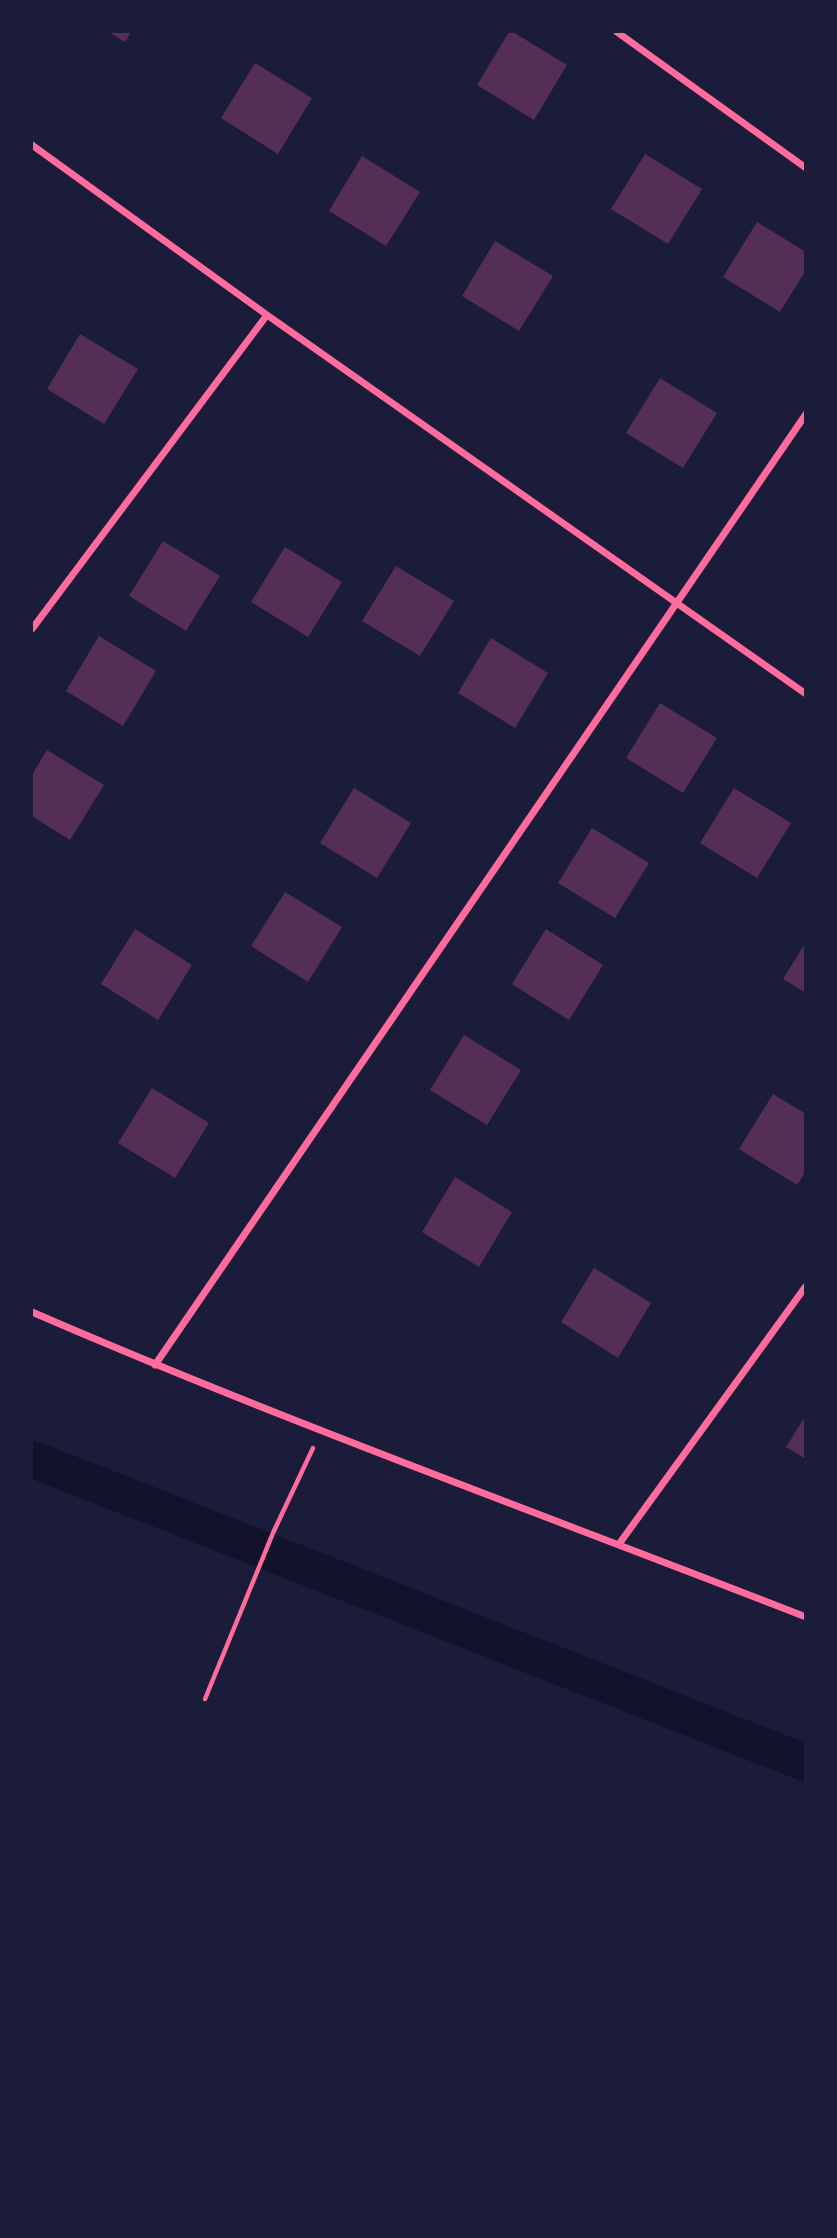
<!DOCTYPE html>
<style>
body{margin:0}
#map{position:relative;width:837px;height:2238px;overflow:hidden;background:#1b1b3a;font-family:Inter,sans-serif}
canvas{display:block}
.frame{position:absolute;inset:0;border:33px solid #1b1b3a;pointer-events:none}
</style>
<div id="map">
<canvas width="837" height="2238"></canvas>
<div class="frame"></div>
</div>
<script>
const context = document.querySelector('canvas').getContext('2d');
context.lineJoin = 'round';
function trace(path, color, width, dash) {
  context.strokeStyle = color;
  context.lineWidth = width;
  context.lineCap = dash ? 'butt' : 'round';
  context.setLineDash(dash || []);
  context.stroke(path);
}
function fill(path, color) {
  context.fillStyle = color;
  context.fill(path, 'evenodd');
}
trace(new Path2D(`
 M 32,1459 L 806,1763`), '#12122b', 37);
fill(new Path2D(`
 M 109,32 L 131,32 L 125,42 Z
 M 509,32 L 513,32 L 567,65 L 534,120 L 477,85 Z
 M 255,63 L 312,98 L 278,154 L 221,118 Z
 M 645,154 L 702,189 L 668,244 L 611,209 Z
 M 362,156 L 420,192 L 386,246 L 329,211 Z
 M 757,222 L 806,252 L 806,270 L 780,312 L 723,277 Z
 M 495,241 L 553,276 L 519,331 L 462,296 Z
 M 80,334 L 138,369 L 104,424 L 47,389 Z
 M 660,378 L 717,413 L 683,468 L 626,433 Z
 M 163,541 L 220,576 L 186,631 L 129,596 Z
 M 285,547 L 342,582 L 308,637 L 251,602 Z
 M 396,566 L 454,601 L 420,656 L 362,621 Z
 M 99,636 L 156,671 L 123,726 L 66,691 Z
 M 491,638 L 548,673 L 515,728 L 458,693 Z
 M 660,703 L 717,738 L 683,793 L 626,758 Z
 M 47,750 L 104,785 L 70,840 L 32,816 L 32,775 Z
 M 354,788 L 411,823 L 377,878 L 320,843 Z
 M 734,788 L 791,823 L 757,878 L 700,843 Z
 M 592,828 L 649,863 L 615,918 L 558,883 Z
 M 285,892 L 342,927 L 308,982 L 251,946 Z
 M 135,929 L 192,965 L 158,1020 L 101,984 Z
 M 546,929 L 603,965 L 569,1020 L 512,984 Z
 M 806,942 L 806,993 L 783,979 Z
 M 464,1035 L 521,1070 L 487,1125 L 430,1090 Z
 M 152,1088 L 209,1123 L 175,1178 L 118,1143 Z
 M 773,1094 L 806,1114 L 806,1171 L 797,1185 L 739,1149 Z
 M 455,1177 L 512,1212 L 479,1267 L 422,1232 Z
 M 594,1268 L 651,1303 L 618,1358 L 561,1322 Z
 M 806,1415 L 806,1459 L 786,1447 Z`), '#542f53');
trace(new Path2D(`
 M 205,1699 L 273,1533 L 313,1448`), '#ff6b9d', 4.5);
trace(new Path2D(`
 M 617,32 L 806,168
 M 32,145 L 267,315 L 806,694
 M 32,629 L 267,315
 M 32,1312 C 286,1422 547,1516 806,1617
 M 155,1365 L 806,414
 M 619,1544 L 806,1286`), '#ff6b9d', 7);
</script>
